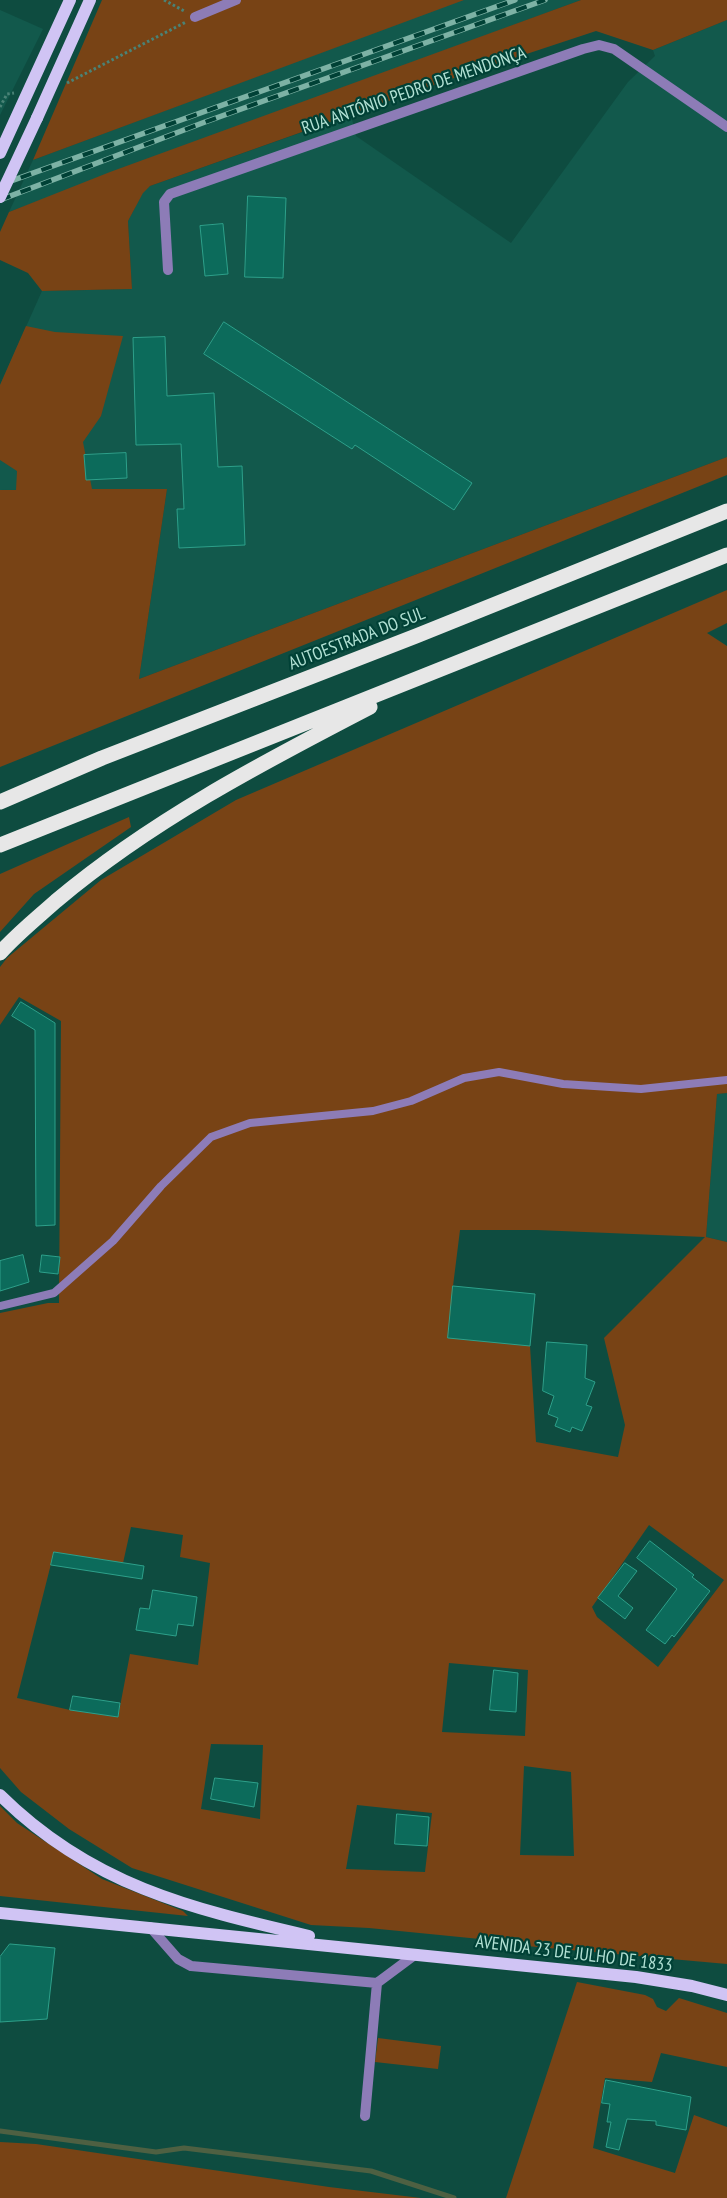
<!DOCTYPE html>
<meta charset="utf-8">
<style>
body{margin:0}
canvas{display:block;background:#0e4c40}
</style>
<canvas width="727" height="2198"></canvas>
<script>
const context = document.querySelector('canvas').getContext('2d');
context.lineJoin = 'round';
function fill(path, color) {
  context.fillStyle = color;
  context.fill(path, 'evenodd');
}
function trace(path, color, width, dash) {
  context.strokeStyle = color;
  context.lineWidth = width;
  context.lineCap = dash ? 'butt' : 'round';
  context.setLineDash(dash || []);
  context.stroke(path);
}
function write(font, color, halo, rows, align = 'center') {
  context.font = font + ' "PT Sans Narrow",sans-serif';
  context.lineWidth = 4.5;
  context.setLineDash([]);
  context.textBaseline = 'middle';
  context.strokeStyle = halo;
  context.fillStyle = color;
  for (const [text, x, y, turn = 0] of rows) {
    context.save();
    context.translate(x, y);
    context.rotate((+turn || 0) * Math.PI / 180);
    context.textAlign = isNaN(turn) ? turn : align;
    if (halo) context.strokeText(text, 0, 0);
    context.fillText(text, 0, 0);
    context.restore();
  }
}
fill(new Path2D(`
 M 461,0 L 581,0 L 9,212 L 33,160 Z
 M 0,10 L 43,29 L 0,115 Z
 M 727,20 L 727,457 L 139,679 L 167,489 L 0,490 L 0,385 L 42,291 L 132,289 L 128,221 L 143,192 L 150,186 L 351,115 L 356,136 L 511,243 L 628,82 L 655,56 L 653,50 Z
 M 727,1093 L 727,1242 L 706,1237 L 717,1094 Z`), '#12594c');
fill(new Path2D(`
 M 102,0 L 464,0 L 33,160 Z
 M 581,0 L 727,0 L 727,20 L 653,50 L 596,31 L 454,78 L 150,186 L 143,193 L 128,221 L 132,289 L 42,291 L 28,273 L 0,260 L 0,232 L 9,212 L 110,172 Z
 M 26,326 L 55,332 L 123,336 L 101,416 L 83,442 L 92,489 L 167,489 L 139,679 L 727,457 L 727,475 L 0,767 L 0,490 L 16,490 L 17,471 L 0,460 L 0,385 Z
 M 727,590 L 727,623 L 707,633 L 727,646 L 727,1093 L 717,1094 L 706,1237 L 727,1242 L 727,1964 L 515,1945 L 490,1940 L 369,1928 L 311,1925 L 132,1868 L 69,1829 L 21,1792 L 0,1768 L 0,1313 L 48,1303 L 59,1303 L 61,1021 L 19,997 L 0,1025 L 0,967 L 7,958 L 101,880 L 236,800 ZM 460,1230 L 537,1230 L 705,1237 L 604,1338 L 625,1425 L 618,1457 L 536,1442 L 530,1346 L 453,1286 ZM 649,1525 L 724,1580 L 658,1667 L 597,1617 L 592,1607 ZM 131,1527 L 183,1535 L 180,1557 L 210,1563 L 198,1665 L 130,1654 L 118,1717 L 70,1710 L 17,1698 L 54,1552 L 123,1563 ZM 449,1663 L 528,1670 L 525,1736 L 442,1732 ZM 211,1744 L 263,1745 L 260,1819 L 201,1809 ZM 524,1766 L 571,1772 L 574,1856 L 520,1855 ZM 357,1805 L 432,1813 L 425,1872 L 346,1869 Z
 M 129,817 L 131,827 L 34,894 L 0,932 L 0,874 Z
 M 0,1806 L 17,1823 L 102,1879 L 183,1911 L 188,1916 L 0,1896 Z
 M 577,1982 L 645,1995 L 653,1999 L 657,2007 L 666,2011 L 679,1998 L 727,2013 L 727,2067 L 661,2053 L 652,2082 L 605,2078 L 593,2148 L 675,2173 L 694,2115 L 727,2127 L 727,2198 L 506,2198 Z
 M 378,2038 L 441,2046 L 438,2069 L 375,2062 Z
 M 0,2142 L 36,2144 L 329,2187 L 421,2198 L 0,2198 Z`), '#784315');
trace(new Path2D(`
 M 0,2131 L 156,2152 L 184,2148 L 371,2171 L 454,2198`), '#4e6042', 5);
const building = new Path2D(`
 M 248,196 L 286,198 L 283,278 L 245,277 Z
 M 223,224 L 228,274 L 205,276 L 200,226 Z
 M 224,322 L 472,483 L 454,510 L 355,445 L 352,449 L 204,354 Z
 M 165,337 L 167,396 L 214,393 L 218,467 L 242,466 L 245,545 L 179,548 L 177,509 L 184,509 L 181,444 L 136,445 L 133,338 Z
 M 126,453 L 127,478 L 86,480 L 84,455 Z
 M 21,1002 L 55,1023 L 55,1225 L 36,1226 L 35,1030 L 12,1016 Z
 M 23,1255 L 29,1282 L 0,1291 L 0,1261 Z
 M 42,1255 L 60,1257 L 58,1274 L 40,1272 Z
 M 453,1286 L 535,1294 L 530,1346 L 448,1338 Z
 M 547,1342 L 587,1345 L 585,1378 L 595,1382 L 586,1405 L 592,1407 L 582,1431 L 572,1427 L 570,1432 L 555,1426 L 558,1418 L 548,1414 L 554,1396 L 543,1391 Z
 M 650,1541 L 694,1575 L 692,1577 L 710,1591 L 674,1637 L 672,1635 L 665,1644 L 646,1630 L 677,1589 L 637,1558 Z
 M 54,1552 L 144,1566 L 142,1579 L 51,1565 Z
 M 625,1563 L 637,1571 L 618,1596 L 633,1608 L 625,1619 L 598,1598 Z
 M 153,1590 L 197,1597 L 193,1626 L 178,1624 L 176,1636 L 136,1630 L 140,1608 L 149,1609 Z
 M 494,1670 L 518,1673 L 516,1712 L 490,1710 Z
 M 73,1696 L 120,1703 L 118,1717 L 70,1710 Z
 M 215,1778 L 258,1783 L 254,1807 L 211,1799 Z
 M 397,1814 L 429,1817 L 427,1846 L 395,1844 Z
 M 10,1944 L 55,1948 L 47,2019 L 0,2022 L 0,1957 Z
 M 606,2080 L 691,2097 L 686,2130 L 656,2125 L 656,2121 L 627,2119 L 619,2150 L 606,2147 L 611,2122 L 607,2122 L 610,2104 L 602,2103 Z`);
fill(building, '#0c6b5b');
trace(building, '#2da08a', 1);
trace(new Path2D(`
 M 164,0 L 186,12
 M 67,83 L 186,22
 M 0,107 L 7,94 L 14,93`), '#4a8376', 3, [2.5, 2.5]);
trace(new Path2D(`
 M 0,1306 L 54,1293 L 113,1241 L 161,1186 L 211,1137 L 250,1123 L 373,1111 L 411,1101 L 464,1078 L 499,1072 L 563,1084 L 641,1089 L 727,1080`), '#8d7cb7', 8);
trace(new Path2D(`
 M 195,17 L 236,0
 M 168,270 L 164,202 L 170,194 L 583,49 L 599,45 L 614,49 L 727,127
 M 150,1927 L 178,1959 L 191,1966 L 377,1983 L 416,1954
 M 365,2116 L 377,1983`), '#8d7cb7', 10);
trace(new Path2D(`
 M 37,118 L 90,0
 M 0,153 L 70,0
 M 0,1795 C 91,1885 189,1908 309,1936
 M 0,1913 L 636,1977 L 692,1986 L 727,1995`), '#d0c4f4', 12);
trace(new Path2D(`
 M 0,802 L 102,758 L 416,636 L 727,511
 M 0,845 L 727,555
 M 0,953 C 17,934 37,918 56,901 C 151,821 260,764 370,707`), '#e7e7e7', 15);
const rail = new Path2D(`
 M 0,185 L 515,0
 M 0,200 L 205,122 L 545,0`);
trace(rail, '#7db2a5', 5.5);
trace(rail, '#004136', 4, [11]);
trace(new Path2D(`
 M 0,197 L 37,118`), '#d0c4f4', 12);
write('18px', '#b1e1d4', '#004136', [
 ["RUA ANTÓNIO PEDRO DE MENDONÇA",414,91,-19],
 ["AUTOESTRADA DO SUL",357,639,-21],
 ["AVENIDA 23 DE JULHO DE 1833",574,1954,7]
]);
</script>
